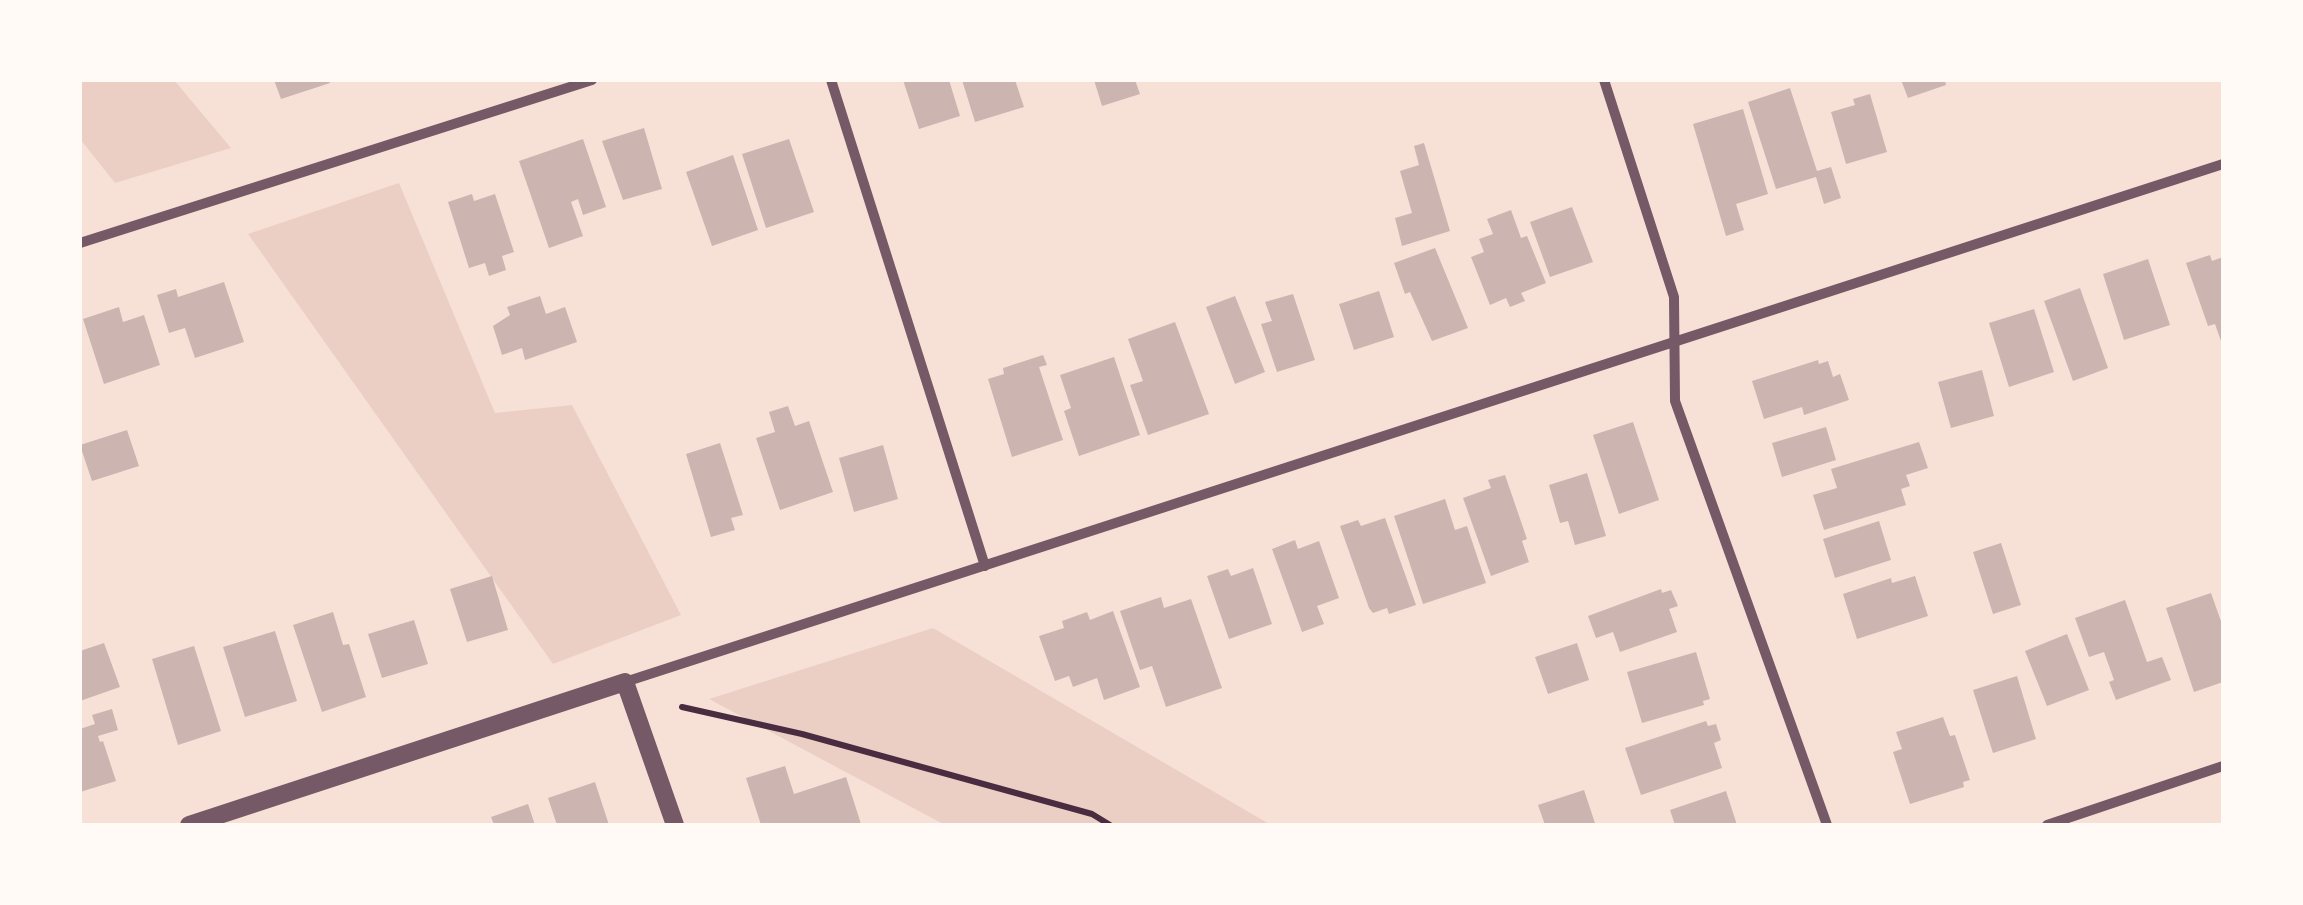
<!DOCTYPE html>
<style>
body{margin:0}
#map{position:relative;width:2303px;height:905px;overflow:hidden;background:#f7e1d7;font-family:"Source Sans 3",sans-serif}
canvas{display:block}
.frame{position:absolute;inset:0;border:82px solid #fffaf5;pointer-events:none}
</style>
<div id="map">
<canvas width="2303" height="905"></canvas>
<div class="frame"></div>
</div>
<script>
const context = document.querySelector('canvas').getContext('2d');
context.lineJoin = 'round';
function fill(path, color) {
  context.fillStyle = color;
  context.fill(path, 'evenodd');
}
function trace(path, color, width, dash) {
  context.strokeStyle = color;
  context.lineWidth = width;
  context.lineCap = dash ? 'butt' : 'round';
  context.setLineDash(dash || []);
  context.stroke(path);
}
fill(new Path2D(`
 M 80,80 L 174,80 L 231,148 L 115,183 L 80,139 Z
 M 399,183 L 495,413 L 572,405 L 681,615 L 553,664 L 248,234 Z
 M 933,628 L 1271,825 L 945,825 L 709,699 Z`), '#ebcfc5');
fill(new Path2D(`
 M 274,80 L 329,80 L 330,83 L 281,99 Z
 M 903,80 L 949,80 L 960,116 L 919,129 Z
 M 962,80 L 1015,80 L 1024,107 L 975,122 Z
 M 1094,80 L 1135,80 L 1140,94 L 1102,106 Z
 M 1901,80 L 1945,80 L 1946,85 L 1908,98 Z
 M 1790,88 L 1817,171 L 1831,167 L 1841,198 L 1824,204 L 1816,177 L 1776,189 L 1748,102 Z
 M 1870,94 L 1887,152 L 1846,164 L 1831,112 L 1855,105 L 1853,99 Z
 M 1743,109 L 1768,194 L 1736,204 L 1744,230 L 1726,236 L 1693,124 Z
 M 644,128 L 662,189 L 623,200 L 602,141 Z
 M 583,139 L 606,207 L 583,215 L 578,199 L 571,202 L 583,236 L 549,248 L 519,161 Z
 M 789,139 L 814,212 L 766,228 L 742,154 Z
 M 1424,143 L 1450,231 L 1402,246 L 1395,218 L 1412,213 L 1400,171 L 1419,165 L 1414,146 Z
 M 733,155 L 758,230 L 712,246 L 686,172 Z
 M 472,194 L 474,201 L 495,194 L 514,252 L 502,256 L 506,270 L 489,276 L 485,263 L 469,268 L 448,202 Z
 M 1572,207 L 1593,262 L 1550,277 L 1530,222 Z
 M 1511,210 L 1521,238 L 1527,236 L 1546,283 L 1521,293 L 1525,301 L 1510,307 L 1506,298 L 1490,305 L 1471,257 L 1484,252 L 1479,239 L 1493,234 L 1487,219 Z
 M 1435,248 L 1468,328 L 1432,341 L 1410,292 L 1405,294 L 1394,263 Z
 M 2210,255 L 2212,261 L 2223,257 L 2222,344 L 2215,324 L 2208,326 L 2186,263 Z
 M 2148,259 L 2170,325 L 2124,340 L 2103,274 Z
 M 224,282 L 244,342 L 195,358 L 185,328 L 169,333 L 157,295 L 176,289 L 178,297 Z
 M 2080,288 L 2108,368 L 2073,381 L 2044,301 Z
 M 1379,291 L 1394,337 L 1354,350 L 1339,304 Z
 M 1293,294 L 1315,360 L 1277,372 L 1261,324 L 1272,321 L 1265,302 Z
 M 540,296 L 546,314 L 565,307 L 577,342 L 525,360 L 522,348 L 502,355 L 493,326 L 510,315 L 507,307 Z
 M 1235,296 L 1265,372 L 1235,384 L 1206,307 Z
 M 119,307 L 123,322 L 144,315 L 160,365 L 104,384 L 83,319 Z
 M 2034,309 L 2054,372 L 2009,387 L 1989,323 Z
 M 1175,322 L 1209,414 L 1148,435 L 1130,385 L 1143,381 L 1128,339 Z
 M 1043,355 L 1047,365 L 1039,367 L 1063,440 L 1012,457 L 988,379 L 1004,374 L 1003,368 Z
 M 1114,357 L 1140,435 L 1079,456 L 1064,411 L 1071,408 L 1060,375 Z
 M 1818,360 L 1819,364 L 1828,361 L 1833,377 L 1840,374 L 1849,400 L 1804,415 L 1802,407 L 1764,419 L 1752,381 Z
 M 1982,370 L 1994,416 L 1951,428 L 1938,382 Z
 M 788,406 L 795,426 L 809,421 L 833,492 L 780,510 L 756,438 L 775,432 L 769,412 Z
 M 1633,422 L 1659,500 L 1619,514 L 1593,435 Z
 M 1826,427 L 1836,460 L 1782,477 L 1772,443 Z
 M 127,430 L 139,466 L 92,481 L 80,445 Z
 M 1919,442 L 1928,468 L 1906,475 L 1910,486 L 1901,489 L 1906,505 L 1824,530 L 1813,495 L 1837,488 L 1831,469 Z
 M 720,443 L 743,515 L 731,518 L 735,530 L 711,537 L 686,454 Z
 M 883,445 L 898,499 L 854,512 L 839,458 Z
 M 1587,473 L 1606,536 L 1575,545 L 1568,521 L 1560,523 L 1549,485 Z
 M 1505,475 L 1527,539 L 1522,541 L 1529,562 L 1491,576 L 1463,498 L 1491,488 L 1488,480 Z
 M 1445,499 L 1455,530 L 1467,526 L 1486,583 L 1423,604 L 1394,516 Z
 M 1385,518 L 1416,605 L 1389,614 L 1387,608 L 1373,613 L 1369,608 L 1340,526 L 1358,520 L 1361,526 Z
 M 1879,521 L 1891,560 L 1835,578 L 1823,539 Z
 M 1295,540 L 1298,549 L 1319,541 L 1339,598 L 1317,606 L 1324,624 L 1302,632 L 1272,549 Z
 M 2001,543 L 2021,605 L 1993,614 L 1973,552 Z
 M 1253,568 L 1272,624 L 1229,639 L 1207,576 L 1228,569 L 1231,576 Z
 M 492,576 L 508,630 L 467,642 L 450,589 Z
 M 1915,576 L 1928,616 L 1857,639 L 1843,594 L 1891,578 L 1892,583 Z
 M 1661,589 L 1662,593 L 1671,590 L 1678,606 L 1669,609 L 1677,632 L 1620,652 L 1613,632 L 1596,638 L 1588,616 Z
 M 2211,593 L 2223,627 L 2223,682 L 2194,692 L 2166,608 Z
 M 1161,597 L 1164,608 L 1191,599 L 1222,688 L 1166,707 L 1152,666 L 1140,670 L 1120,611 Z
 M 2125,600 L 2147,662 L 2162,657 L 2171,680 L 2116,700 L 2109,682 L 2114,680 L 2104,652 L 2089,657 L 2075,618 Z
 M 1113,611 L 1140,687 L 1104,700 L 1097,678 L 1073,687 L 1069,676 L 1055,681 L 1039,636 L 1064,628 L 1062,621 L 1087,612 L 1090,620 Z
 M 333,612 L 343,645 L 349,644 L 366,697 L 322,712 L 293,625 Z
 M 414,620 L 428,664 L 382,678 L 368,634 Z
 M 275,631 L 297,701 L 245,717 L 223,647 Z
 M 2067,634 L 2089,690 L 2047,706 L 2025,651 Z
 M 104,643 L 120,687 L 80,701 L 80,651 Z
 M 1577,643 L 1589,680 L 1548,694 L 1535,657 Z
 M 194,646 L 221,731 L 178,745 L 152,659 Z
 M 1696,652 L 1710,699 L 1703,701 L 1704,705 L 1642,723 L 1627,672 Z
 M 2017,676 L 2036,739 L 1993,753 L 1973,690 Z
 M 112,709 L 118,730 L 98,736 L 100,742 L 103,741 L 116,781 L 80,792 L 80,729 L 95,724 L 92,715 Z
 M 1943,717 L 1950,736 L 1955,735 L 1970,780 L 1963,782 L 1964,787 L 1910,804 L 1893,752 L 1902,749 L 1896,732 Z
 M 1706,721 L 1708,726 L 1716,724 L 1721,740 L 1714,743 L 1722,768 L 1641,795 L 1625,748 Z
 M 785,766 L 794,794 L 846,777 L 861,824 L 761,825 L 746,778 Z
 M 595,782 L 609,825 L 557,825 L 548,798 Z
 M 1584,790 L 1595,823 L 1545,825 L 1538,805 Z
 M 1726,791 L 1737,825 L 1675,825 L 1670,810 Z
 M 528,804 L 535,825 L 494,825 L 491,817 Z`), '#ccb4b1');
trace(new Path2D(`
 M 682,707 L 802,734 L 1092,814 L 1110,825`), '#4a2c40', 6);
trace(new Path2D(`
 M 831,80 L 985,566
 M 1604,80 L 1674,297 L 1675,401 L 1827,825
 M 80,243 L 592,80
 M 625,682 L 2223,164
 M 2047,825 L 2223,766`), '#755966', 10);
trace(new Path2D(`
 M 189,825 L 625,682 L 675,825`), '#755966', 18);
</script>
